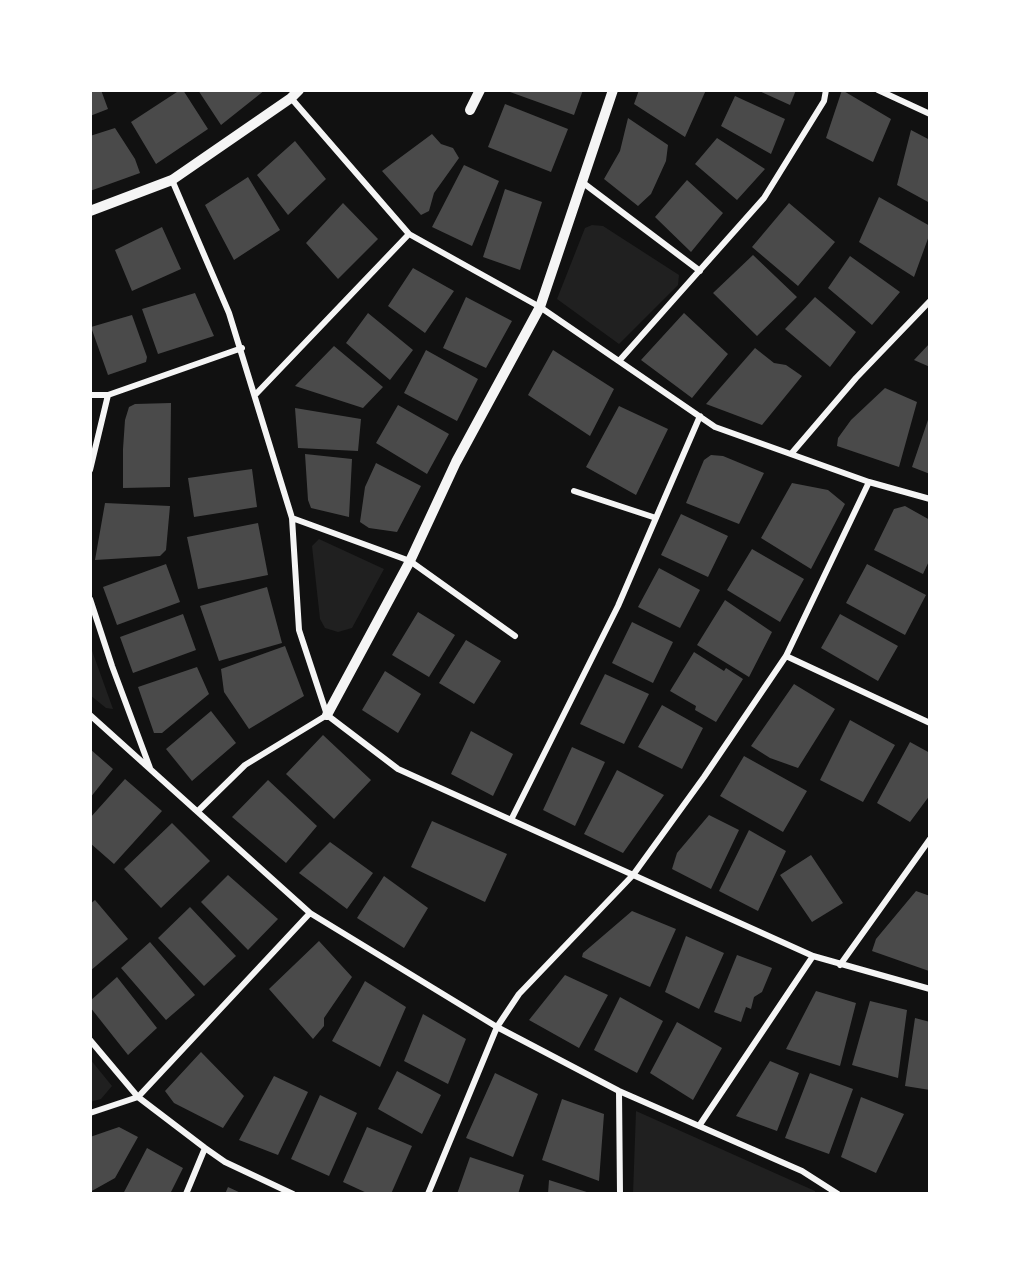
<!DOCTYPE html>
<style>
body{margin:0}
#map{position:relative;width:1020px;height:1284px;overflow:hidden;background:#111;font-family:"DM Sans",sans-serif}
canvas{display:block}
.frame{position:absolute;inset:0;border:92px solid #fff;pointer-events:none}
</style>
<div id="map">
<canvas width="1020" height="1284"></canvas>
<div class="frame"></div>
</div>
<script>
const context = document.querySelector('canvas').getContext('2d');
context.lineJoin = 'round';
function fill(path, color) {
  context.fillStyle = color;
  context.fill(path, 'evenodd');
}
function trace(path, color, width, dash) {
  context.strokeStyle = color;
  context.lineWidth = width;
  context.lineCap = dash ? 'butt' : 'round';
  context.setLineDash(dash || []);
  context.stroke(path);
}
fill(new Path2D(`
 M 592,225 L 603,226 L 679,275 L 678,285 L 619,344 L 557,299 L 585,228 Z
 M 319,539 L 384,569 L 352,628 L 338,632 L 325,628 L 320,619 L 312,546 Z
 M 90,645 L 113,709 L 106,708 L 90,695 Z
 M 90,1059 L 112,1086 L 101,1099 L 90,1102 Z
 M 636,1111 L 815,1191 L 815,1194 L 633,1194 Z`), '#202020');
fill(new Path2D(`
 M 90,90 L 101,90 L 108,109 L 90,116 Z
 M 180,90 L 183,90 L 208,129 L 156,164 L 131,122 Z
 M 198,90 L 265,90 L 221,125 Z
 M 511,90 L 583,90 L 574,115 L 510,92 Z
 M 639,90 L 706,90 L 685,137 L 634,104 Z
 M 757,90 L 796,90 L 790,105 Z
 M 842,90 L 891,119 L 873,162 L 826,138 Z
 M 735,96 L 785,119 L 771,154 L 721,126 Z
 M 505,104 L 568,129 L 551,172 L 488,147 Z
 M 628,118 L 668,145 L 666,161 L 651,194 L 638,206 L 604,179 L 620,151 Z
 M 115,128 L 135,159 L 140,173 L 90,191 L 90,136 Z
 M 911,130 L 930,140 L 930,203 L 897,185 Z
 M 432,134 L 441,144 L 453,148 L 459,158 L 434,193 L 429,211 L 421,215 L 382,171 Z
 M 717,138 L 765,169 L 737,200 L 695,164 Z
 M 295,141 L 326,179 L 288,215 L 257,175 Z
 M 464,165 L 499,181 L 472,246 L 432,227 Z
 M 248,177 L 280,230 L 234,260 L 205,205 Z
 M 687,180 L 723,213 L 691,252 L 655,217 Z
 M 505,189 L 542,202 L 520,270 L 483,257 Z
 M 879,197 L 930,226 L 930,233 L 914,277 L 859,242 Z
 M 343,203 L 378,239 L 338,279 L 306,243 Z
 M 789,203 L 835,242 L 798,286 L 752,247 Z
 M 162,227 L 181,269 L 132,291 L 115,250 Z
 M 753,255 L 797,297 L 757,336 L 713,293 Z
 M 850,256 L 900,292 L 872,325 L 828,288 Z
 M 413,268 L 454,291 L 425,333 L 388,306 Z
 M 195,293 L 214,336 L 158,354 L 142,309 Z
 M 466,297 L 512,321 L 486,368 L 443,348 Z
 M 815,297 L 856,332 L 830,367 L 785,329 Z
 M 368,313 L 413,350 L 390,380 L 346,343 Z
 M 684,313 L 728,354 L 692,398 L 641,360 Z
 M 132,315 L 147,357 L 146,362 L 108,375 L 91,327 Z
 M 930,343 L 930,367 L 914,360 Z
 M 334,346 L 383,387 L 363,408 L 295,386 Z
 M 755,348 L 774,363 L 786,365 L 802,376 L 762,425 L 706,404 Z
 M 426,350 L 478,379 L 457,421 L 404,393 Z
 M 553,350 L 614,389 L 590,436 L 528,395 Z
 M 885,388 L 917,402 L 899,467 L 837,446 L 838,438 L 851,420 Z
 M 171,403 L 170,487 L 123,488 L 123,449 L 125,420 L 129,407 L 135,404 Z
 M 398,405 L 449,434 L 427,474 L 376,443 Z
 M 619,406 L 668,429 L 636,495 L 586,467 Z
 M 295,408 L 361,419 L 358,451 L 298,448 Z
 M 930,414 L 930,474 L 912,467 Z
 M 305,454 L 352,459 L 349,517 L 311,508 L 308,500 Z
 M 711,455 L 723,456 L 764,473 L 739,524 L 686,503 L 704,460 Z
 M 376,463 L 421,486 L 397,532 L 369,528 L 360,522 L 365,487 Z
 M 252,469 L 257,507 L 194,517 L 188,478 Z
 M 792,483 L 828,490 L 845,504 L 811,569 L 761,538 Z
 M 105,503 L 170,506 L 166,550 L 160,556 L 95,560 Z
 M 905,506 L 930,520 L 930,559 L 923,574 L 874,550 L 894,509 Z
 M 681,514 L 728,536 L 708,577 L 661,555 Z
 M 258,523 L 268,575 L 198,589 L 187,537 Z
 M 752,549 L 804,579 L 780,622 L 727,590 Z
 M 166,564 L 180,602 L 117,625 L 103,587 Z
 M 867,564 L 926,595 L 905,635 L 846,603 Z
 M 659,568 L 700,590 L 680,628 L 638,607 Z
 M 267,587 L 282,643 L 219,661 L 200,606 Z
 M 725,600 L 772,632 L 749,677 L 697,645 Z
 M 418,612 L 455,635 L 429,677 L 392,655 Z
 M 183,614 L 196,650 L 133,673 L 120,637 Z
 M 840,614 L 898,646 L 878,681 L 821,648 Z
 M 632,622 L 673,642 L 653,683 L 612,663 Z
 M 466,640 L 501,661 L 474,704 L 439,683 Z
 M 285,646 L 304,696 L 249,729 L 224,692 L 221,669 Z
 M 694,652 L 724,671 L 726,668 L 743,679 L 716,722 L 695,710 L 696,706 L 670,691 Z
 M 197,667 L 209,694 L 162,733 L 154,733 L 138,687 Z
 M 385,671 L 421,694 L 398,733 L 362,710 Z
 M 605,674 L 649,694 L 624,744 L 580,724 Z
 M 794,684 L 835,709 L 798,768 L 770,758 L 751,746 Z
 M 662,705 L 703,728 L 682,769 L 638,747 Z
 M 211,711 L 236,743 L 192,781 L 166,749 Z
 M 850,720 L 895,745 L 863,802 L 820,780 Z
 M 471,731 L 513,754 L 493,796 L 451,774 Z
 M 323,735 L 371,780 L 334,819 L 286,774 Z
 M 910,742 L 930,753 L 930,795 L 910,822 L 877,803 Z
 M 572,747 L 605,762 L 575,826 L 543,810 Z
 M 90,749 L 113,769 L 90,798 Z
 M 744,756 L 807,791 L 783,832 L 720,796 Z
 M 617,770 L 664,795 L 623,853 L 584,834 Z
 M 125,779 L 162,811 L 114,864 L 90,843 L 90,818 Z
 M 268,780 L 317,826 L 286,863 L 232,817 Z
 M 709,815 L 739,830 L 711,889 L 672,869 L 677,853 Z
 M 432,821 L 507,854 L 485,902 L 411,867 Z
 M 172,823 L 210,861 L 161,908 L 124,869 Z
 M 749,830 L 786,851 L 758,911 L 719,891 Z
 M 330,842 L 373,873 L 347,909 L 299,873 Z
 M 811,855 L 843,903 L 812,922 L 780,875 Z
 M 228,875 L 278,919 L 248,950 L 201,902 Z
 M 384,876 L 428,908 L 404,948 L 357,918 Z
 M 916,891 L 930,896 L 929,971 L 872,951 L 876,939 Z
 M 95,900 L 128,939 L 90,971 L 90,904 Z
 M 190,907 L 236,956 L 204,986 L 158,938 Z
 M 632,911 L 676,929 L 650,987 L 582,957 L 583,953 Z
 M 686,936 L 724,953 L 699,1009 L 665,992 Z
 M 319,941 L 352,977 L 324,1018 L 324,1026 L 313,1039 L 269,989 Z
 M 150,942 L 195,995 L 166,1020 L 121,968 Z
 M 737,955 L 772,968 L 762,992 L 754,997 L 751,1009 L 746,1007 L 741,1022 L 714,1012 Z
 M 565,975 L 608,995 L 579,1048 L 529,1020 Z
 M 117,977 L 157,1028 L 128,1055 L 90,1007 L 90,1001 Z
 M 365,981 L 406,1007 L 380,1067 L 332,1041 Z
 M 816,991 L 856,1003 L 840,1066 L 786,1049 Z
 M 620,997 L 663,1021 L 637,1073 L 594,1050 Z
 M 870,1001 L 907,1010 L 898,1078 L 852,1065 Z
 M 423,1014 L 466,1039 L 448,1084 L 404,1061 Z
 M 915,1018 L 930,1022 L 930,1090 L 905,1086 Z
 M 677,1022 L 722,1048 L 693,1100 L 650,1073 Z
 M 201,1052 L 244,1096 L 223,1128 L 174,1103 L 165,1091 Z
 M 770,1061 L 799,1073 L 777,1131 L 736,1116 Z
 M 397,1071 L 441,1095 L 422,1134 L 378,1109 Z
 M 495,1073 L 538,1094 L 513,1157 L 466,1138 Z
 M 810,1073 L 853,1089 L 829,1154 L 785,1138 Z
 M 274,1076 L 308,1092 L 278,1155 L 239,1140 Z
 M 320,1095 L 357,1113 L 329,1176 L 291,1159 Z
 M 861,1097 L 904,1114 L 876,1173 L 841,1157 Z
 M 562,1099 L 604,1114 L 599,1181 L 542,1160 Z
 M 119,1127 L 138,1137 L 115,1178 L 90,1192 L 90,1137 Z
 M 367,1127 L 412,1146 L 391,1194 L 369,1194 L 343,1182 Z
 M 147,1148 L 183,1168 L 170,1194 L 123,1194 Z
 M 470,1157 L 524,1175 L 518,1194 L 457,1194 Z
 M 549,1180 L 593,1194 L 548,1194 Z
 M 228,1187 L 243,1194 L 225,1194 Z`), '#4a4a4a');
trace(new Path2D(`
 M 878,90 L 930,114
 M 291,98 L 409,234 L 540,307 L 715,427 L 869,482 L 930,499
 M 172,180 L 229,313 L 292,518 L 299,630 L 327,715 L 398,769 L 813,956 L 930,989
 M 582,182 L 700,271
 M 619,361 L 764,198 L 824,101 L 826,90
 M 256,394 L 409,234
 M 90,395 L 108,395 L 242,348
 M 791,454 L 856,378 L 930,301
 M 90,470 L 108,395
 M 574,491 L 656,518
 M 292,518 L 410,561 L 515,636
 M 90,599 L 112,666 L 150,768
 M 786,656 L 930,723
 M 90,715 L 310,913 L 497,1027 L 619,1091 L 802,1171 L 838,1194
 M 198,811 L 245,765 L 327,715
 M 511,820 L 618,606 L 700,416
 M 840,965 L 930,839
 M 90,1040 L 138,1097 L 205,1148 L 225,1162 L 293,1194
 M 619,1091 L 620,1194
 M 90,1113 L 138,1097 L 310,913
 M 699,1126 L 813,956
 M 186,1194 L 205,1148
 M 428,1194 L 497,1027 L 519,994 L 633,875 L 704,777 L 786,656 L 869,482`), '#f5f5f5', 6);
trace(new Path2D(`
 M 470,110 L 480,90
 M 90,211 L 172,180 L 291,98 L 299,90
 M 327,715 L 410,561 L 456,462 L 540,307 L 613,90`), '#f5f5f5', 10);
</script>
